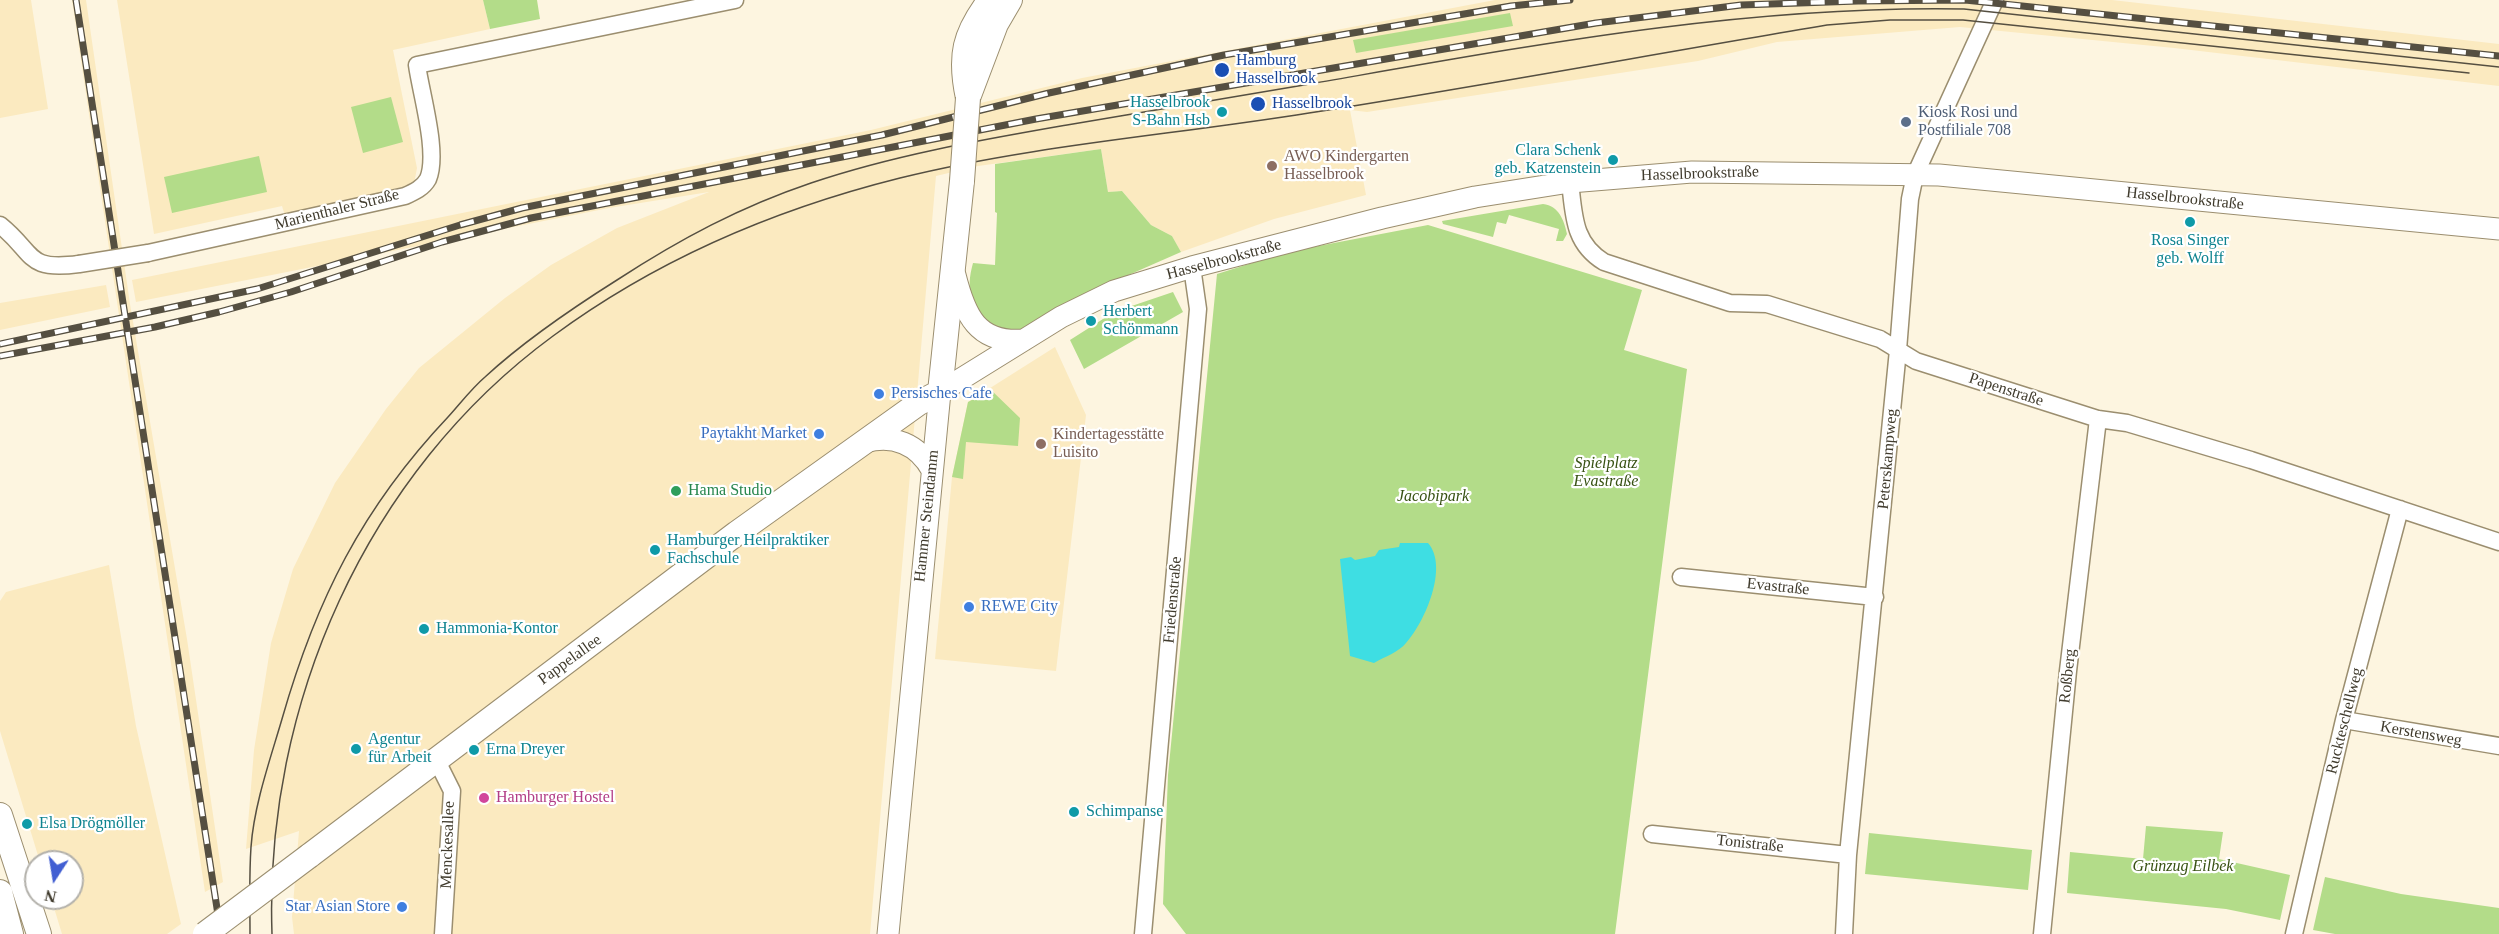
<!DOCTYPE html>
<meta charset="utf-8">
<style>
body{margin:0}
#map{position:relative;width:2499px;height:934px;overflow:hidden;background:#fdf5e0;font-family:Georgia,serif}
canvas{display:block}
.north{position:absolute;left:24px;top:850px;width:60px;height:60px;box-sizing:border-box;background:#fff;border:2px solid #b3b1ab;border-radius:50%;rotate:192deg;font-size:16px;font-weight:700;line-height:24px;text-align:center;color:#403b2d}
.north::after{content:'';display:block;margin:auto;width:21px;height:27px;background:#425fd2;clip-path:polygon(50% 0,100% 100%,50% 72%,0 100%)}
</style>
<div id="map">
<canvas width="2499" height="934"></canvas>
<div class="north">N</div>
</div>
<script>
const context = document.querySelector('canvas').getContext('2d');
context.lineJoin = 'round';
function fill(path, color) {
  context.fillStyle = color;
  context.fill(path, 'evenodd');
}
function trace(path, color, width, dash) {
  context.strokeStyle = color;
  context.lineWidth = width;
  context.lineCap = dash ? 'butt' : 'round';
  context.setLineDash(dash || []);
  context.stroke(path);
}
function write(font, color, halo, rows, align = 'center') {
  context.font = font + ' Georgia,serif';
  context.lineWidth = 4.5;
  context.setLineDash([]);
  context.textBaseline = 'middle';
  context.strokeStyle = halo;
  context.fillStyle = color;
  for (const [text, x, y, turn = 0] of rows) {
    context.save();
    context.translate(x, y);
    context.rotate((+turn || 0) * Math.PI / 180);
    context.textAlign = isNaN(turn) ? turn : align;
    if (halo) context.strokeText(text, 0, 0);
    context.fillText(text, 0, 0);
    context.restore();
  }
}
fill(new Path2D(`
 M 0,0 L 31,0 L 48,109 L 0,118 Z
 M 72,0 L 86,0 L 130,304 L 187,639 L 223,882 L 205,892 Z
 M 117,0 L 483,0 L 490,29 L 393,50 L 417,168 L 414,184 L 285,216 L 282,206 L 154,234 Z
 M 1495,0 L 2112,0 L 2499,44 L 2499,86 L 2174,48 L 1960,27 L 1777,42 L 1698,61 L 1367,112 L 1350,110 L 1366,195 L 1274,219 L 1181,252 L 1172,236 L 1151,225 L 1122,191 L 1108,192 L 1101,149 L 978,166 L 936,176 L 870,934 L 294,934 L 292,917 L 299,831 L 246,849 L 254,750 L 271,643 L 293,569 L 335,483 L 386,409 L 419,368 L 505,298 L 551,265 L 617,228 L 709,192 L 609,208 L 136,302 L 132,280 L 871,130 L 1082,78 Z
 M 106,285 L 110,307 L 0,330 L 0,303 Z
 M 1055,347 L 1086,415 L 1056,671 L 935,659 L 952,477 L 968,402 Z
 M 109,565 L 136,726 L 181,924 L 167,934 L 62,934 L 51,898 L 72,898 L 72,862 L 40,862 L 0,731 L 0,601 L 6,592 Z`), '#fbeac0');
fill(new Path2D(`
 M 483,0 L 537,0 L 540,19 L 490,29 Z
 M 1510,13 L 1513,26 L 1356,53 L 1353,40 Z
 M 391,97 L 403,142 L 363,153 L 351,107 Z
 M 1101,149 L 1108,192 L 1122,191 L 1151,225 L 1172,236 L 1181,252 L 1067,302 L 1021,329 L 1009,332 L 987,327 C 972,303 965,292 973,263 L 995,265 L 997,213 L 995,212 L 995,164 Z
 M 259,156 L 267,192 L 172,213 L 164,177 Z
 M 1543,204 C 1559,206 1564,220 1567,234 L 1563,241 L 1556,241 L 1559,229 L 1509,215 L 1506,224 L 1497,222 L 1493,237 L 1443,224 L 1442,221 Z
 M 1428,225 L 1642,290 L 1624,350 L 1687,369 L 1615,934 L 1186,934 L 1163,904 L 1168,775 L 1217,274 L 1287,252 Z
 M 1173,292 L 1183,312 L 1084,369 L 1070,340 L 1114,312 Z
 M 991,390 L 1020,418 L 1018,446 L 966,442 L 963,479 L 952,477 L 968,402 Z
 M 2146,826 L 2223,832 L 2219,859 L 2290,875 L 2280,920 L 2226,909 L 2067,893 L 2070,852 L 2143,859 Z
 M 1869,833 L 2032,850 L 2028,890 L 1865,874 Z
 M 2325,877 L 2401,894 L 2499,908 L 2499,934 L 2335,934 L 2313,930 Z`), '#b3dc89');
fill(new Path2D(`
 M 1400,543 L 1428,543 C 1449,567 1425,622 1406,643 C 1399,652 1384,657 1374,663 L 1350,656 L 1340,559 L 1351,557 L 1355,560 L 1375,556 L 1379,550 L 1399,547 Z`), '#3edee3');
const minor = new Path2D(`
 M 1570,182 C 1574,215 1573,243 1604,262 L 1730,303 L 1767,304 L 1880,339 L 1916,361 L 2098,419 L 2127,423 L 2251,460 L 2499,542
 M 0,225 C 36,254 25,271 79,264
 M 148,253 L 405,196 C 414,192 423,188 428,179 C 439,153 421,94 417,65 L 735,0
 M 1681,577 L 1875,597
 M 2344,720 L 2499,746
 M 436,759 L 452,791 L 443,934
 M 1652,834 L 1848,855
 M 1143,934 L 1198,309 L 1192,267
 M 1844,934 L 1848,855 L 1898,350 L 1910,199 L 1915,175 L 1995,0
 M 2042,934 L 2068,671 L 2098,419
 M 2294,934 L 2344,720 L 2400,509`);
const tertiary = new Path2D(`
 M 955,275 C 965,315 977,344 1024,340
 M 865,442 C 893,434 918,444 932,470
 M 888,934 L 940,392 L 1061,317 L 1114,291 L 1192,267 L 1382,218 L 1475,197 L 1570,182 L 1692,172 L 1939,175 L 2499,229`);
const secondary = new Path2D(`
 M 968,98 L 996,24 L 1010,0
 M 968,98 C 959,56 964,34 990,0
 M 0,815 L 39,934
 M 309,856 L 737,533 L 919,403 L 940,392 L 962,181
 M 0,892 L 11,934`);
trace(minor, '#9b8e6f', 19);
trace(tertiary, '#9b8e6f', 23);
trace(secondary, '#9b8e6f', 26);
trace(minor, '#fff', 16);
trace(tertiary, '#fff', 21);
trace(secondary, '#fff', 24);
trace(new Path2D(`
 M 250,934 C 250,905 249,876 251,847 C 254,805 270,760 282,719 C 316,600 362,508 448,417 C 460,404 471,389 485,377 C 525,340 571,309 617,280 C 680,239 740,207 811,183 C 894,155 981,140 1067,125 C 1146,112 1225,98 1304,85 C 1523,47 1741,5 1964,9 L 2499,67
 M 272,934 C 264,705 366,473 553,336 C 656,260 776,209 900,178 C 1034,145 1173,135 1309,113 C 1482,86 1654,54 1827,25 L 1890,20 L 1963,20 L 2469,73`), '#554f41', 1.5);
const rail = new Path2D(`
 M 76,0 L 221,934
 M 0,344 L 257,289 L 460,225 L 522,208 L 882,135 L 1049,93 L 1224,55 L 1511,6 L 1570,0
 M 0,356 L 155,327 L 219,312 L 291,292 L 442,242 L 531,218 L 1036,119 L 1596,23 L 1741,5 L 1858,1 L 1965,0 L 2499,56`);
trace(rail, '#554f41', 7);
trace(rail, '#fff', 4.5, [14]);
const minorBridge = new Path2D(`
 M 79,264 L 148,253`);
const secondaryBridge = new Path2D(`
 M 962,181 L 968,98
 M 205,934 L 309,856`);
trace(minorBridge, '#9b8e6f', 19, []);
trace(secondaryBridge, '#9b8e6f', 26, []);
trace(minorBridge, '#fff', 16);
trace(secondaryBridge, '#fff', 24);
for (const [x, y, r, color] of [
 [1222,70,8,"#1a4fb4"],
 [1258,104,8,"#1a4fb4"],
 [1222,112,6,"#0f9aa8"],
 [1906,122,6,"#5c6f8a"],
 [1613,160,6,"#0f9aa8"],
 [1272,166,6,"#8d6e63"],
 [2190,222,6,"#0f9aa8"],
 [1091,321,6,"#0f9aa8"],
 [879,394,6,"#3f7fe0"],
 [819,434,6,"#3f7fe0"],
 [1041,444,6,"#8d6e63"],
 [676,491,6,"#2e9e5b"],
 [655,550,6,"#0f9aa8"],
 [969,607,6,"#3f7fe0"],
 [424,629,6,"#0f9aa8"],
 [356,749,6,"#0f9aa8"],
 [474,750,6,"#0f9aa8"],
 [484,798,6,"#d1479c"],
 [1074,812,6,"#0f9aa8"],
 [27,824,6,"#0f9aa8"],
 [402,907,6,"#3f7fe0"]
]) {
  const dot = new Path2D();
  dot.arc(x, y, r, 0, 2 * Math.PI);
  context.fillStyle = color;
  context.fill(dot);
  trace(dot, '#fff', 2);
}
write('16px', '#164399', '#fff', [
 ["Hamburg",1236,61],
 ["Hasselbrook",1236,79],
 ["Hasselbrook",1272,104]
], 'left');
write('16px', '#0d838f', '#fff', [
 ["Hasselbrook",1210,103,"right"],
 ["S-Bahn Hsb",1210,121,"right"],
 ["Clara Schenk",1601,151,"right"],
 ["geb. Katzenstein",1601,169,"right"],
 ["Rosa Singer",2190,241,"center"],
 ["geb. Wolff",2190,259,"center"],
 ["Herbert",1103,312],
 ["Schönmann",1103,330],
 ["Hamburger Heilpraktiker",667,541],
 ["Fachschule",667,559],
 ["Hammonia-Kontor",436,629],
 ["Agentur",368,740],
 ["für Arbeit",368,758],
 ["Erna Dreyer",486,750],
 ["Schimpanse",1086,812],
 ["Elsa Drögmöller",39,824]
], 'left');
write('16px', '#4e5e75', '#fff', [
 ["Kiosk Rosi und",1918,113],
 ["Postfiliale 708",1918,131]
], 'left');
write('16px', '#785e54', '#fff', [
 ["AWO Kindergarten",1284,157],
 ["Hasselbrook",1284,175],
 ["Kindertagesstätte",1053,435],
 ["Luisito",1053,453]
], 'left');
write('16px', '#403b2d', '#fff', [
 ["Hasselbrookstraße",1700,174,-2],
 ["Hasselbrookstraße",2185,199,6],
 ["Marienthaler Straße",337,210,-14],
 ["Hasselbrookstraße",1224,260,-15],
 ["Papenstraße",2006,390,18],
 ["Peterskampweg",1888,459,-85],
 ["Hammer Steindamm",927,516,-84],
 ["Evastraße",1778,587,6],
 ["Friedenstraße",1173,600,-85],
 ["Pappelallee",570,660,-36],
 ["Roßberg",2068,676,-84],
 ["Ruckteschellweg",2345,721,-76],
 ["Kerstensweg",2421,734,10],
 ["Tonistraße",1750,844,6],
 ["Menckesallee",448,845,-88]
]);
write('16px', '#366cbe', '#fff', [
 ["Persisches Cafe",891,394],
 ["Paytakht Market",807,434,"right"],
 ["REWE City",981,607],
 ["Star Asian Store",390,907,"right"]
], 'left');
write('italic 16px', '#375112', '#fff', [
 ["Spielplatz",1606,464],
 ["Evastraße",1606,482],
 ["Jacobipark",1433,497],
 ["Grünzug Eilbek",2183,867]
]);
write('16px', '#27864d', '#fff', [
 ["Hama Studio",688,491]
], 'left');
write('16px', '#b23c85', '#fff', [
 ["Hamburger Hostel",496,798]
], 'left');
</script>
